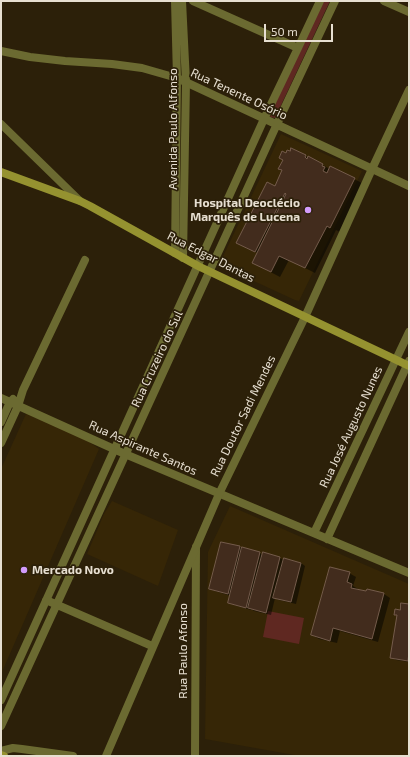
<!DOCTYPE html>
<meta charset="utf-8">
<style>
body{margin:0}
#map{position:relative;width:410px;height:757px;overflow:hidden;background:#2c2009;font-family:"Exo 2",sans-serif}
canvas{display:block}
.frame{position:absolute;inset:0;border:2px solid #e7dfd1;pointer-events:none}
.scale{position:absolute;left:264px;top:24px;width:69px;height:18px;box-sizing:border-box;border:2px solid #e7dfd1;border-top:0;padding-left:5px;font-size:12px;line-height:14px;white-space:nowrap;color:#e7dfd1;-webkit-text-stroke:3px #2c2009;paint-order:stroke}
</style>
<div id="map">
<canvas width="410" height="757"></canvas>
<div class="frame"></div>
<div class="scale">50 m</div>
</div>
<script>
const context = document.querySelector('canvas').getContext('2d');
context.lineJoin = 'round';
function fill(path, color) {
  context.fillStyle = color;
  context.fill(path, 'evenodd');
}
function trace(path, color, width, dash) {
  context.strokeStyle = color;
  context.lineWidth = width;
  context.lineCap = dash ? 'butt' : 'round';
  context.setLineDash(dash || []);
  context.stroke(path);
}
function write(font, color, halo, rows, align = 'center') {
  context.font = font + ' "Exo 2",sans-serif';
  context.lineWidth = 3.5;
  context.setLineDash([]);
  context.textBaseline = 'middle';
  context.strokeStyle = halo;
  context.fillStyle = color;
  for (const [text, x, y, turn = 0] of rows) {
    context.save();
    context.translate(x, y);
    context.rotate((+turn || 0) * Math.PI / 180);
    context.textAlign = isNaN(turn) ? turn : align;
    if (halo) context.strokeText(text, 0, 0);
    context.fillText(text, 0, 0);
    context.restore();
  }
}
fill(new Path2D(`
 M 281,134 L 362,171 L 299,301 L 295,300 L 219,265 Z
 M 26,414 L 78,434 L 99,449 L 2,672 L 1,671 L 1,469 Z
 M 112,501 L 178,530 L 158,586 L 87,554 L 104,514 Z
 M 230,506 L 409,584 L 409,756 L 300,756 L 205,739 L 208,552 Z`), '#362606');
fill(new Path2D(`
 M 323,1 L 330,1 L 275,118 L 270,117 L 280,93 Z
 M 268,611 L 304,618 L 299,644 L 263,637 Z`), '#5f2821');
fill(new Path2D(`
 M 292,149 L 330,169 L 354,179 L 364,184 L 340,232 L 336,230 L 315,273 L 289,260 L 280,277 L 253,263 L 258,253 L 246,248 L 284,170 L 287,154 L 290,153 Z
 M 222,543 L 240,547 L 243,549 L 260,553 L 263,555 L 263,554 L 280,558 L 284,560 L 301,563 L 305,566 L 296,604 L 279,600 L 275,598 L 271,615 L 254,611 L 251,609 L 251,610 L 234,605 L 229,603 L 231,596 L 215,591 L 210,589 Z
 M 349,573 L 356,577 L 353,586 L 358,589 L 358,590 L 384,594 L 390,598 L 378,642 L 340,631 L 337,643 L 319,639 L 312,635 Z
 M 409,605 L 409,662 L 396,660 L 391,657 L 398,616 L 396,614 Z`), '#0007');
const building = new Path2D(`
 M 291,148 L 306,155 L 305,157 L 307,159 L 308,156 L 323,164 L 322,166 L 325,167 L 323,171 L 327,173 L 330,166 L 355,178 L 330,228 L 327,226 L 305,268 L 279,256 L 271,272 L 252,263 L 286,194 L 285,193 L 255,252 L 236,243 L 267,182 L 275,186 L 282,170 L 278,169 L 283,160 L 279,158 L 282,151 L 286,153 L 287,150 L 290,151 Z
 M 221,542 L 240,546 L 228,594 L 209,589 Z
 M 242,547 L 260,552 L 246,608 L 228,603 Z
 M 263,552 L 280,557 L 266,613 L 248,608 Z
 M 284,558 L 301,563 L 291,602 L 273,598 Z
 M 330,567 L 350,572 L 347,582 L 352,584 L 351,588 L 366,591 L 367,589 L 384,593 L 372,639 L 333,628 L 330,641 L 311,635 Z
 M 401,603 L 409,604 L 409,652 L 408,661 L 390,658 L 397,615 L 394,615 L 395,609 L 400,610 Z`);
fill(building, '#422c1d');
trace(building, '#745b4b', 1);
trace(new Path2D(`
 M 193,1 L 298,48
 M 384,1 L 409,12
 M 1,51 L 30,57 L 65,61 L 112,64 L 142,68 L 177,78 L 409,186
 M 1,398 L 125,454 L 409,573
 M 1,422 L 10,402 L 13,399
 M 1,443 L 18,406 L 23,390 L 85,260
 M 314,533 L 409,332
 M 327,539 L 409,361
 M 46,600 L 152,646
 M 1,700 L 264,119 L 298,48 L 320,1
 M 1,726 L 277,124 L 335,1
 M 195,756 L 196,547`), '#6b6a31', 8);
trace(new Path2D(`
 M 175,1 L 177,78 L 175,253
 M 182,1 L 186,82 L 183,258
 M 1,124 L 80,201
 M 1,751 L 13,748 L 22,749 L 73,756
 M 106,756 L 219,494 L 305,317 L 372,169 L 409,90`), '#6b6a31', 8);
trace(new Path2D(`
 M 1,172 L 80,201 L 90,206 L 198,266 L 409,366
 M 1,755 L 4,756`), '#959230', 8);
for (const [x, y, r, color] of [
 [308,210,4,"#d39cfc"],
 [24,570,4,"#d39cfc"]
]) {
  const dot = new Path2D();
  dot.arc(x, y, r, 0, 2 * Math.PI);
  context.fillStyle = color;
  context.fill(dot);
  trace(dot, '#2c2009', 1.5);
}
write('12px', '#e7dfd1', '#2c2009', [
 ["Rua Tenente Osório",239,94,25],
 ["Avenida Paulo Alfonso",173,129,-90],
 ["Rua Edgar Dantas",211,257,27],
 ["Rua Cruzeiro do Sul",157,359,-65],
 ["Rua Doutor Sadi Mendes",243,416,-64],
 ["Rua José Augusto Nunes",351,427,-65],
 ["Rua Aspirante Santos",143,448,24],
 ["Rua Paulo Afonso",183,651,-90]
]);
write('bold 12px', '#e7dfd1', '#2c2009', [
 ["Hospital Deoclécio",300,203],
 ["Marquês de Lucena",300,217],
 ["Mercado Novo",32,570,"left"]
], 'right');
</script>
